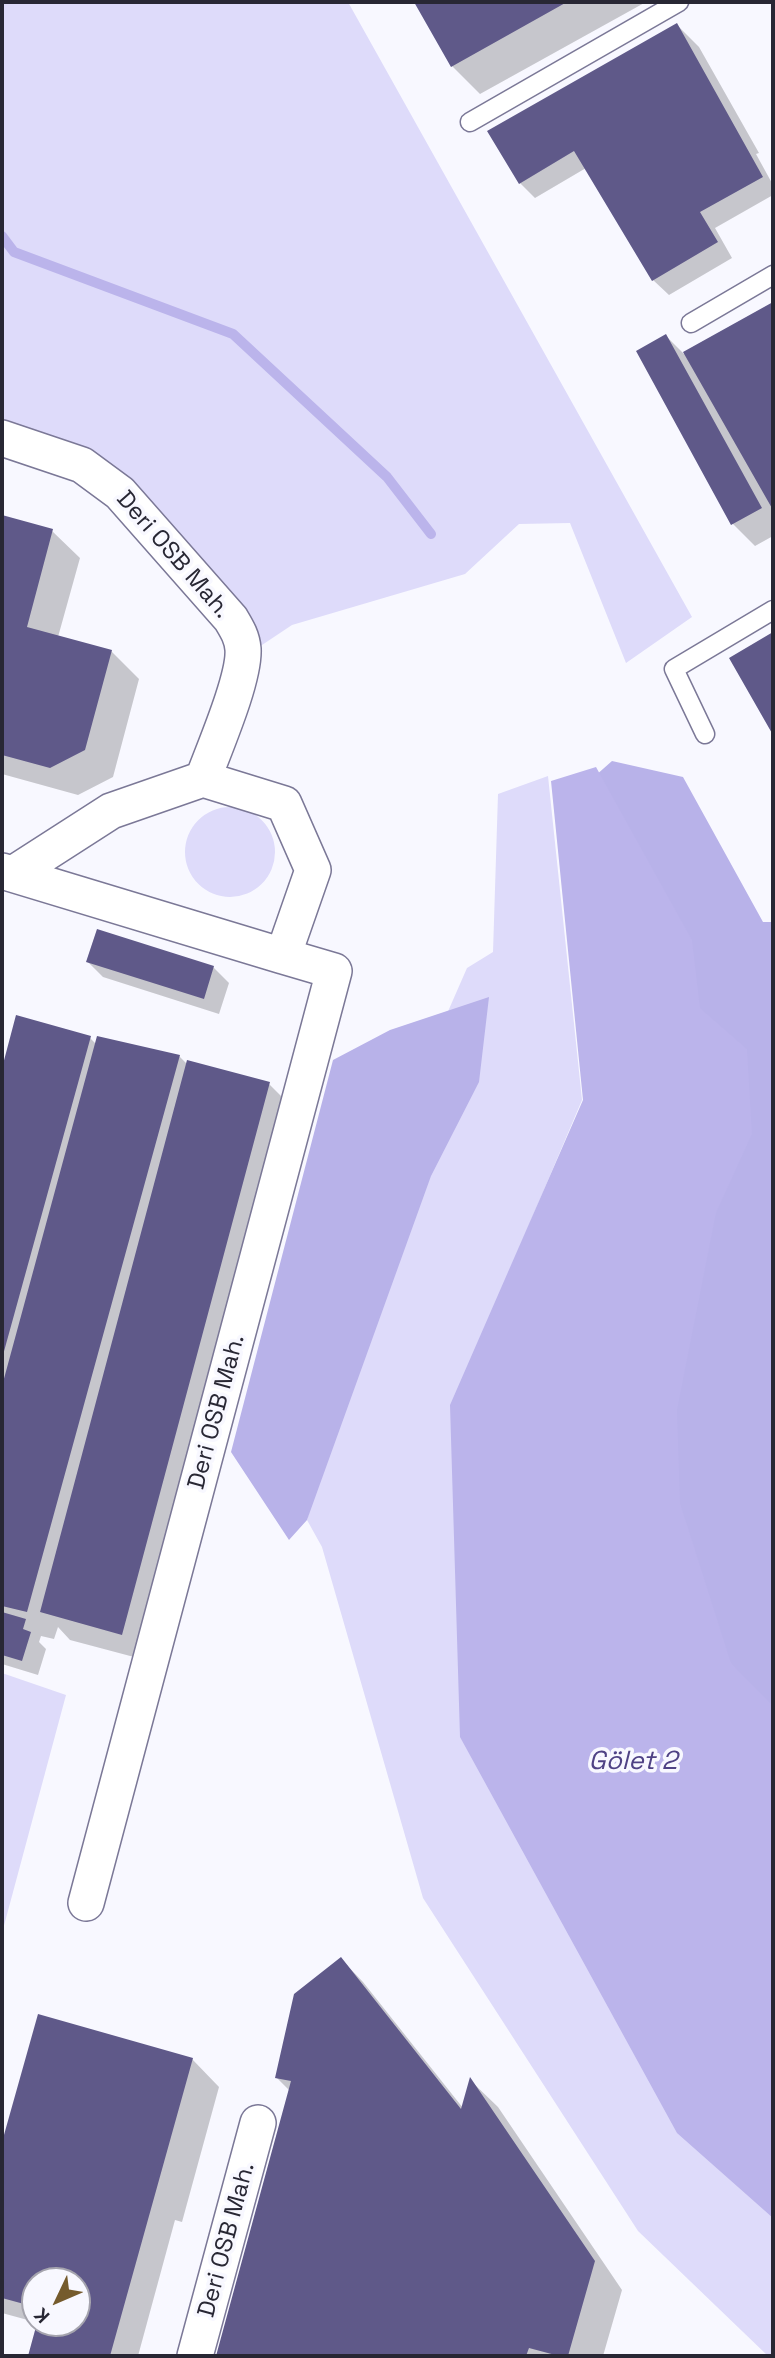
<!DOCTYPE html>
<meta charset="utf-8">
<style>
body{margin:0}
#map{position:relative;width:775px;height:2358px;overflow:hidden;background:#f8f8ff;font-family:"Space Grotesk",sans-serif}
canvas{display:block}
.frame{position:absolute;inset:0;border:4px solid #282734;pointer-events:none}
.north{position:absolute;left:21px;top:2267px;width:70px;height:70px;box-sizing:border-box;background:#f8f8ff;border:2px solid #a5a4ae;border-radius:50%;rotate:226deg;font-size:19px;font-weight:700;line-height:28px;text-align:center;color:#282734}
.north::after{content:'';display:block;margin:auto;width:24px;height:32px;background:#755b2d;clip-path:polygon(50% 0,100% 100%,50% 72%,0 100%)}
</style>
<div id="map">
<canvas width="775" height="2358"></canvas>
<div class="frame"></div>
<div class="north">K</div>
</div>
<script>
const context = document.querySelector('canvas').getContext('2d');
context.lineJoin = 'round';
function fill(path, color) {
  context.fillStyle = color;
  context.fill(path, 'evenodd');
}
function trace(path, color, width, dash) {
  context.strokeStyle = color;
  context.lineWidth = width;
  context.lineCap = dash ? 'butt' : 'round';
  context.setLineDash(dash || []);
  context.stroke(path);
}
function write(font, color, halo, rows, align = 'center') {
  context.font = font + ' "Space Grotesk",sans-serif';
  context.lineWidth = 7;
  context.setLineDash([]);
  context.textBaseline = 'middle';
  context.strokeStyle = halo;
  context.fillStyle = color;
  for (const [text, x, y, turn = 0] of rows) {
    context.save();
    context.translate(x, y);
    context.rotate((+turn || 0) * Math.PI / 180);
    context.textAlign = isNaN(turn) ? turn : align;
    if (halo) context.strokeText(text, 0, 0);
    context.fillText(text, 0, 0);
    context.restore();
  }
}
fill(new Path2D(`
 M 2,2 L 348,2 L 692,617 L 626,663 L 570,523 L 519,524 L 465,574 L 292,625 L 238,661 L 234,622 L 107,483 L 2,454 Z
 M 548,776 L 582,1100 L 451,1409 L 773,2207 L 773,2356 L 768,2356 L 638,2231 L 423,1898 L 322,1547 L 307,1520 L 446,1016 L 467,968 L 493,952 L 498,794 Z
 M185 852a45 45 0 1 1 90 0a45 45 0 1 1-90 0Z
 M 2,1673 L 66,1695 L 2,1933 Z`), '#dedbfa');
fill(new Path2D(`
 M 612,761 L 683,777 L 763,922 L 773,922 L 773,1729 L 733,1701 L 665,1470 L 682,1010 L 586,784 Z
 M 489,997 L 479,1082 L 431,1176 L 307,1520 L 289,1540 L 231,1452 L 333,1060 L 390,1030 Z`), '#b8b2e9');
fill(new Path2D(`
 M 596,767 L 692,940 L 700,1008 L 747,1049 L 752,1134 L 716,1213 L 677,1410 L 680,1503 L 731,1663 L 773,1706 L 773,2218 L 677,2133 L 460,1737 L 450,1405 L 583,1100 L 551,781 Z`), '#bbb4eb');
fill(new Path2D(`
 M 416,2 L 646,2 L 480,94 L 452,66 Z
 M 677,25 L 699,47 L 759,153 L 756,154 L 773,185 L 773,195 L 715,228 L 732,258 L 669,295 L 653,280 L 586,168 L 535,198 L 520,183 Z
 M 773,304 L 773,536 L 755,546 L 733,524 L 666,336 L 684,354 Z
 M 2,517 L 52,531 L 80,558 L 58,637 L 111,651 L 139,679 L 113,777 L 78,795 L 2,774 Z
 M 88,962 L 213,967 L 229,983 L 219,1014 L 103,977 Z
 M 18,1017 L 90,1038 L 97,1045 L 179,1056 L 188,1065 L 269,1084 L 296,1111 L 149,1661 L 70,1640 L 58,1627 L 54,1639 L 41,1636 L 39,1642 L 46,1649 L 38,1675 L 2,1664 L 2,1075 Z
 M 341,1959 L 363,1982 L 463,2108 L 471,2081 L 498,2107 L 622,2290 L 603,2356 L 218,2356 L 290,2091 L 276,2077 Z
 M 39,2016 L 192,2059 L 219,2087 L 182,2222 L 175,2220 L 138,2356 L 30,2356 L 39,2323 L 77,2323 L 77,2281 L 35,2281 L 35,2322 L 2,2313 L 2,2148 Z`), '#0003');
trace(new Path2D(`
 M 2,236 L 14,252 L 233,334 L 387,477 L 431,534`), '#bbb4eb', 10);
fill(new Path2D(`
 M 414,2 L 567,2 L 451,67 Z
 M 677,23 L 763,177 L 700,212 L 718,242 L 652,281 L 574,151 L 519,184 L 487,131 Z
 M 773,302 L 773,510 L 683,352 Z
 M 666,334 L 762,508 L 731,525 L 636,351 Z
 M 2,515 L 53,529 L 27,627 L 112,650 L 85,750 L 50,768 L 2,755 Z
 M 773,632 L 773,735 L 729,658 Z
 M 97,929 L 214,966 L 204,999 L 86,962 Z
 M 16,1015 L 91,1036 L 3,1355 L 2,1068 Z
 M 97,1036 L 180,1055 L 27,1612 L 2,1606 L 2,1386 Z
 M 187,1060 L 270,1082 L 122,1635 L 40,1612 Z
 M 2,1612 L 26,1619 L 23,1629 L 31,1632 L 22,1661 L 2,1655 Z
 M 341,1957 L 461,2109 L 470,2077 L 595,2261 L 568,2356 L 559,2356 L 529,2348 L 526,2356 L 216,2356 L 291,2081 L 275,2078 L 294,1994 Z
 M 38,2014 L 193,2058 L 110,2356 L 28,2356 L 37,2323 L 77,2323 L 77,2281 L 35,2281 L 35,2307 L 2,2298 L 2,2142 Z`), '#5f5989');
const lane = new Path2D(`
 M 470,122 L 679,2
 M 691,323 L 773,275
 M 705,734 L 674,669 L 773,610`);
const street = new Path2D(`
 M 2,438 L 82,465 L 120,493 L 231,619 C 237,629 242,637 243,649 C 245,678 214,749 203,779
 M 2,871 L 283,956 L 313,870 L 284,804 L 203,779 L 111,811 L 13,874
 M 86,1903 L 334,971 L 283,956
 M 195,2356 L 258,2123`);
trace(lane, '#7b7897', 21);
trace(street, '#7b7897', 38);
trace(lane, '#fff', 18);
trace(street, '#fff', 35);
write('24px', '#282734', '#f8f8ff', [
 ["Deri OSB Mah.",173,555,49],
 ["Deri OSB Mah.",217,1412,-75],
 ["Deri OSB Mah.",227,2240,-75]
]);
write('italic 26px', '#4f4285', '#f8f8ff', [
 ["Gölet 2",633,1762]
]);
</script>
